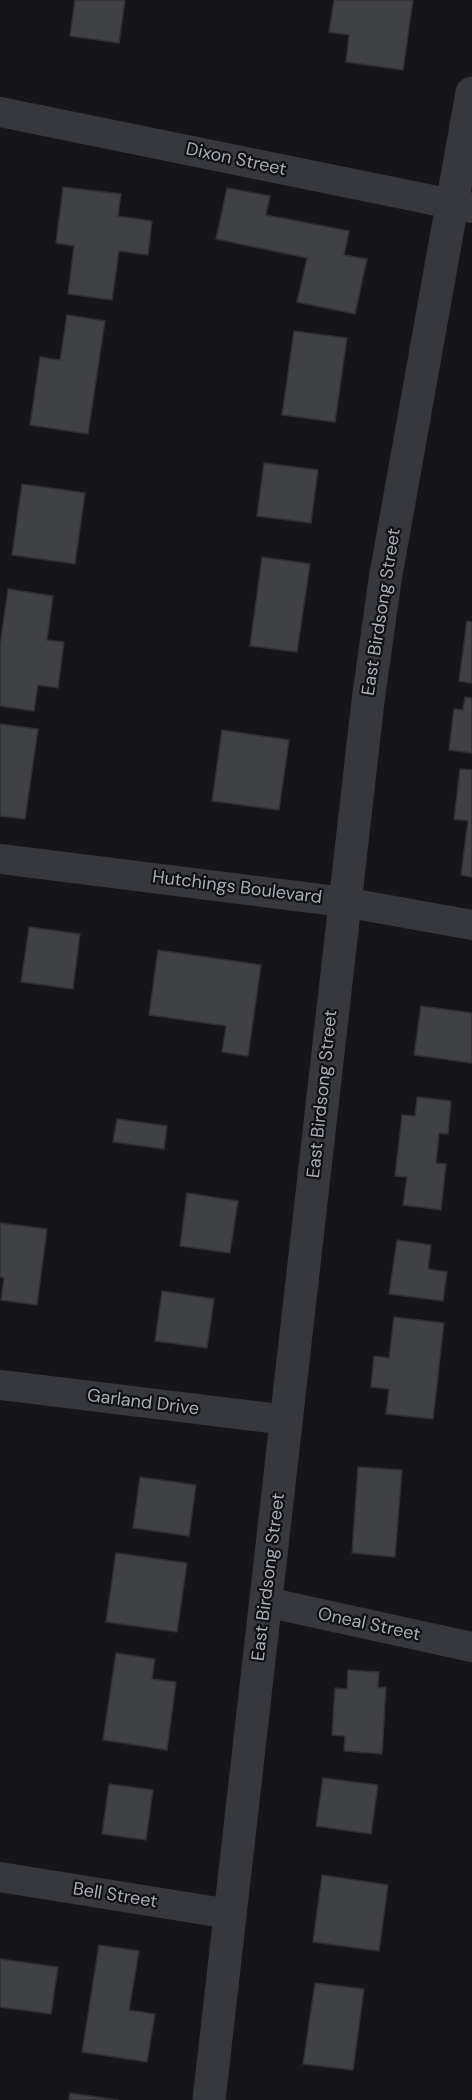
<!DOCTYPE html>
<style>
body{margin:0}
canvas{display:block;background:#161618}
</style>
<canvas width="472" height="2100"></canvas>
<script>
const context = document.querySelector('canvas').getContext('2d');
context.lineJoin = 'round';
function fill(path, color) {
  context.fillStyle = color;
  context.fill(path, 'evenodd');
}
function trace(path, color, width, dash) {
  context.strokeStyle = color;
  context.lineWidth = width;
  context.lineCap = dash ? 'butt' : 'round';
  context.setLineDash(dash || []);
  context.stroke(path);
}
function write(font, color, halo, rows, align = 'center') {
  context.font = font + ' "DM Sans",sans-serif';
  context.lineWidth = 4.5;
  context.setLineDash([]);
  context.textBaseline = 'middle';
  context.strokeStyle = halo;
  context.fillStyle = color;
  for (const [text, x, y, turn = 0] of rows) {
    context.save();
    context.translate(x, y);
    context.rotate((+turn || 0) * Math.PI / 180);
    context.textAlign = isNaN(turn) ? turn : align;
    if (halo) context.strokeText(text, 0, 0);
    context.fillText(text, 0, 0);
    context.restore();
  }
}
const building = new Path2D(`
 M 75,0 L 125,0 L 119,43 L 70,36 Z
 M 334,0 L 413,0 L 403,70 L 346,62 L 349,35 L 329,32 Z
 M 63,187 L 121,194 L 118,216 L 152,221 L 148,255 L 119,251 L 112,300 L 68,294 L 74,246 L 56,243 Z
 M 227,188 L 270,196 L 266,215 L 349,231 L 344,255 L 367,259 L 355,314 L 297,302 L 307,258 L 216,239 Z
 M 67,315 L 105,321 L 88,434 L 30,425 L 40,357 L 60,360 Z
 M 294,331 L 347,338 L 335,422 L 282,415 Z
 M 264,463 L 318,470 L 311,523 L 257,516 Z
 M 22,484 L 85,493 L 75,564 L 12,555 Z
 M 262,557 L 310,564 L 297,652 L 250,646 Z
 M 8,589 L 53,596 L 47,640 L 64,642 L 58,688 L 38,685 L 34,711 L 0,706 L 0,646 Z
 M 467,621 L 472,622 L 472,683 L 459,681 Z
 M 465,697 L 472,698 L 472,753 L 449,750 L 454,709 L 463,710 Z
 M 0,724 L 38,729 L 25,819 L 0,816 Z
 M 222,730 L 289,740 L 279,810 L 212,801 Z
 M 460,769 L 472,770 L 472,877 L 461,875 L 468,821 L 454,819 Z
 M 29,927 L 80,934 L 73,989 L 21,982 Z
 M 158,950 L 261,965 L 248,1056 L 222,1052 L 226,1026 L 149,1015 Z
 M 421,1006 L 472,1013 L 472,1063 L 414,1055 Z
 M 417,1097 L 451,1101 L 448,1134 L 439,1133 L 436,1163 L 446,1164 L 441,1210 L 403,1205 L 407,1177 L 395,1176 L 402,1115 L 415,1116 Z
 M 117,1119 L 167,1126 L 164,1149 L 113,1142 Z
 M 187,1193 L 238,1201 L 230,1253 L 180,1246 Z
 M 0,1223 L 47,1229 L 37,1305 L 1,1300 L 4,1278 L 0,1277 Z
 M 397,1240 L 431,1245 L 428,1269 L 447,1272 L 443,1301 L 389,1294 Z
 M 162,1291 L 214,1299 L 207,1348 L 155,1341 Z
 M 394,1317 L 444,1323 L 433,1419 L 386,1414 L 389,1389 L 371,1387 L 374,1356 L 389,1358 Z
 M 358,1467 L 402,1470 L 395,1557 L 352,1553 Z
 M 140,1477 L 196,1485 L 189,1536 L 133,1528 Z
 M 116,1553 L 187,1563 L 177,1632 L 106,1622 Z
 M 116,1653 L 155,1659 L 152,1679 L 176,1682 L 167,1750 L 103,1740 Z
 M 348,1670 L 379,1672 L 378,1688 L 386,1687 L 382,1754 L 344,1751 L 345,1736 L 332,1735 L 335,1688 L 347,1689 Z
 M 323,1778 L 378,1785 L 371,1834 L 316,1826 Z
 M 109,1784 L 153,1790 L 146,1840 L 102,1834 Z
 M 322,1875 L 388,1885 L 379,1951 L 313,1942 Z
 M 99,1945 L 139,1951 L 129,2010 L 155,2014 L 147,2062 L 82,2052 Z
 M 0,1959 L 58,1967 L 51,2014 L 0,2007 Z
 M 315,1983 L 364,1989 L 353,2070 L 303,2064 Z
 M 70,2093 L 118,2100 L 69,2100 Z`);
fill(building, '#404145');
trace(building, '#303034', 1.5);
trace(new Path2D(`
 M 0,112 L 472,208
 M 0,859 L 344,902 L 472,925
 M 0,1385 L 287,1420
 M 266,1602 L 472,1647
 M 0,1877 L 230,1914`), '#37383d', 30);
trace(new Path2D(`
 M 209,2100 L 368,701 L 385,580 L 472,93`), '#37383d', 33);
write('18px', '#a8adb8', '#111113', [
 ["Dixon Street",236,160,12],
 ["East Birdsong Street",382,612,-81],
 ["Hutchings Boulevard",237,888,7],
 ["East Birdsong Street",323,1094,-84],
 ["Garland Drive",143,1403,7],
 ["East Birdsong Street",269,1577,-83],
 ["Oneal Street",369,1625,12],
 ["Bell Street",115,1896,9]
]);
</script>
